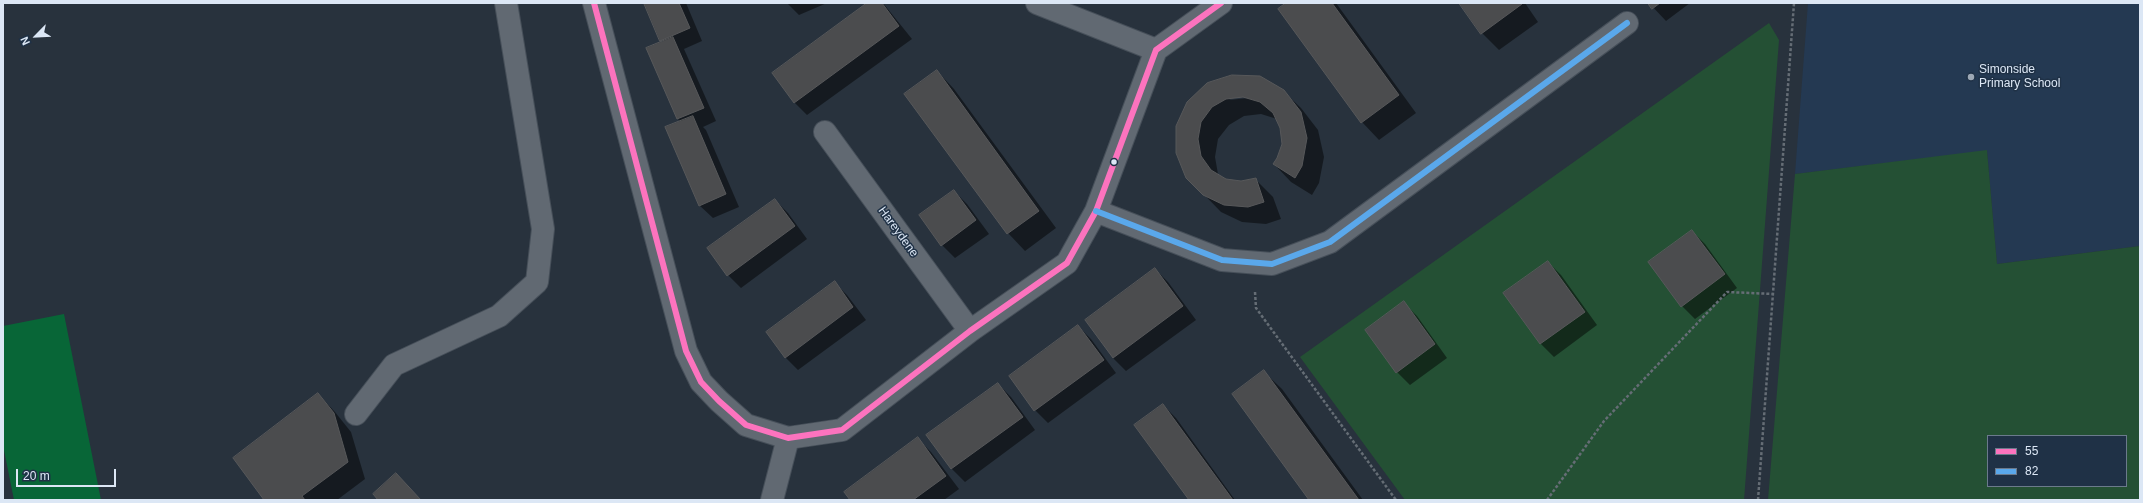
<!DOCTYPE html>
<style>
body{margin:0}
#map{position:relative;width:2143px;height:503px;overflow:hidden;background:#28323d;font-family:Helvetica,sans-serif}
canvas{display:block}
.frame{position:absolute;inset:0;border:4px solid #dce7f5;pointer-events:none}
.legend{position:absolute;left:1987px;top:435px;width:140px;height:52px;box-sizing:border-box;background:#1f3146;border:1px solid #6b7a8c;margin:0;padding:5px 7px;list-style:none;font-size:12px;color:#dce7f5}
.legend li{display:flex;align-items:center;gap:8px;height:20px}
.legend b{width:20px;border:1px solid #6b7a8c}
.north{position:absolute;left:16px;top:16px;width:40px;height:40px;-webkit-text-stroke:3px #1f3146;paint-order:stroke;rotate:246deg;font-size:11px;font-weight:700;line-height:16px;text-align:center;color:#dce7f5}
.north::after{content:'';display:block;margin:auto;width:14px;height:18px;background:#dce7f5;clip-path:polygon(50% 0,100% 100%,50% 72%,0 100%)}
.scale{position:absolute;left:16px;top:469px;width:100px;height:18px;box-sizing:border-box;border:2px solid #dce7f5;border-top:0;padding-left:5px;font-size:12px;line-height:14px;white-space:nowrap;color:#dce7f5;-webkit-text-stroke:3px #1f3146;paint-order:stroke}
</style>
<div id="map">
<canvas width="2143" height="503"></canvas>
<div class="frame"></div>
<ul class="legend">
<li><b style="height:5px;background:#fc73be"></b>55</li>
<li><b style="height:5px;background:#5aa8eb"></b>82</li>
</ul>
<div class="north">N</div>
<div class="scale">20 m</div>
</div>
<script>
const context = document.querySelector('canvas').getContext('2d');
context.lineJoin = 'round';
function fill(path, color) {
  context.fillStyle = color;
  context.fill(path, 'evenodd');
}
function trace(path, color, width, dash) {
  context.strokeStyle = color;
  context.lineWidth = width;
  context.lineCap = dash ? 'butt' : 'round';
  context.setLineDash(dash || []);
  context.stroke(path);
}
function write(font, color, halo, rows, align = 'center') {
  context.font = font + ' Helvetica,sans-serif';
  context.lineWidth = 3;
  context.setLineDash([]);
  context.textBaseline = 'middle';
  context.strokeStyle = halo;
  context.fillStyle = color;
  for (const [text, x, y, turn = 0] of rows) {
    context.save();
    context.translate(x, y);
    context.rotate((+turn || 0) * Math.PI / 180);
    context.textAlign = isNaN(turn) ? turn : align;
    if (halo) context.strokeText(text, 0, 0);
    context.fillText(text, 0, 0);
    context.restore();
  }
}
fill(new Path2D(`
 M 1808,3 L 2140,3 L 2140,246 L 1997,264 L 1987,151 L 1795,174 Z`), '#243952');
fill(new Path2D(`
 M 1769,23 L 1779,40 L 1744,500 L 1405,500 L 1300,357 Z
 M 1987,150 L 1997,264 L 2140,246 L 2140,500 L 1768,500 L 1795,174 ZM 1988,436 L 2126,436 L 2126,486 L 1988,486 Z`), '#245034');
fill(new Path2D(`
 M 64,314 L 101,500 L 14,500 L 3,445 L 3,326 Z`), '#086637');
fill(new Path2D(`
 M 645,3 L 686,3 L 702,41 L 684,49 L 716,121 L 703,127 L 706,130 L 739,207 L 713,218 L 699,205 L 681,122 L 678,119 L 648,49 L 663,42 Z
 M 787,3 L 827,3 L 799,15 Z
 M 869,3 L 883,3 L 912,39 L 807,115 L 794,102 Z
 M 1287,3 L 1336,3 L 1416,113 L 1379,140 L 1362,122 Z
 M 1460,3 L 1525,3 L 1538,22 L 1499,50 L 1482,33 Z
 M 1649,3 L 1690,3 L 1666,21 Z
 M 937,71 L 954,89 L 1056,228 L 1025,251 L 1008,233 Z
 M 1283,91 L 1301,108 L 1318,130 L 1324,157 L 1319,183 L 1312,195 L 1291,182 L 1274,164 L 1278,159 L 1283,144 L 1281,128 L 1277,119 L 1261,114 L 1244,116 L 1229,125 L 1218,139 L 1215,157 L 1218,174 L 1225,180 L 1241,182 L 1255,179 L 1273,197 L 1281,219 L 1266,224 L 1242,222 L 1221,212 L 1187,177 L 1188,102 ZM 1248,96 L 1248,98 L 1229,100 L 1234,97 Z
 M 954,191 L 967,204 L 989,234 L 955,258 L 942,245 Z
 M 775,200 L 788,213 L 807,239 L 741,288 L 728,275 Z
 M 1692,231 L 1705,244 L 1737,288 L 1695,319 L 1682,306 Z
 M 1548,262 L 1561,275 L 1597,325 L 1554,357 L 1541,344 L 1504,294 Z
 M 1155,269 L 1168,282 L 1196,320 L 1126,371 L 1113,358 Z
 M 834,282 L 847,295 L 866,320 L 798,370 L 785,357 Z
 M 1404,303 L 1417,316 L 1447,358 L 1410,385 L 1397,372 Z
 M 1078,326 L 1091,339 L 1116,373 L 1048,423 L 1035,410 Z
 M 1264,372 L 1282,389 L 1363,500 L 1310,500 Z
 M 998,384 L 1011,397 L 1035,430 L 965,482 L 952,469 L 928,435 Z
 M 318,394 L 335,412 L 351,432 L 365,479 L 337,500 L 266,500 Z
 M 1163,405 L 1176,418 L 1235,500 L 1190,500 Z
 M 918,439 L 931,452 L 959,489 L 944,500 L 851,500 Z`), '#0007');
const building = new Path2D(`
 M 644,3 L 679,3 L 690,28 L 660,41 Z
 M 867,3 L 882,3 L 899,26 L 794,103 L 772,73 Z
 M 1286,3 L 1332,3 L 1399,95 L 1361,123 L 1278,9 Z
 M 1459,3 L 1521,3 L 1522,4 L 1481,34 Z
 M 1648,3 L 1660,3 L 1652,9 Z
 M 673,37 L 704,108 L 677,119 L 646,48 Z
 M 937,70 L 1039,211 L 1007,234 L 904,94 Z
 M 1232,75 L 1260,76 L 1284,90 L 1301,112 L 1307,138 L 1302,166 L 1295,178 L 1273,164 L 1277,158 L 1282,144 L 1280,128 L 1273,113 L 1260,102 L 1243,97 L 1226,99 L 1212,107 L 1201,122 L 1198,139 L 1201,156 L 1211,170 L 1226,179 L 1241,181 L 1256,178 L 1264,202 L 1248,207 L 1224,205 L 1203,195 L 1186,178 L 1176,153 L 1176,126 L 1187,102 L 1207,83 Z
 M 693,116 L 726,194 L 699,206 L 665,127 Z
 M 954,190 L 976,220 L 941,246 L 919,215 Z
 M 775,199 L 795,226 L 727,276 L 707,248 Z
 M 1692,230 L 1725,274 L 1681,307 L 1648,262 Z
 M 1548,261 L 1585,312 L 1540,344 L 1503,293 Z
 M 1155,268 L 1183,306 L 1113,358 L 1085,320 Z
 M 835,281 L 853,307 L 785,358 L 766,332 Z
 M 1404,301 L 1435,344 L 1396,373 L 1365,330 Z
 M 1078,325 L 1104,360 L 1034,411 L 1009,376 Z
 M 1264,370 L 1359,500 L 1309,500 L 1232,394 Z
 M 998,383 L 1023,417 L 951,469 L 926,435 Z
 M 318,393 L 334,413 L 348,462 L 302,496 L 305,500 L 264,500 L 233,458 Z
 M 1163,404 L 1233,500 L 1189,500 L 1134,425 Z
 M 918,437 L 946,476 L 913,500 L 850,500 L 844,492 Z
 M 396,473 L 421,500 L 378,500 L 373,494 Z`);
fill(building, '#4b4c4e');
trace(building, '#57585a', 1);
const minor = new Path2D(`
 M 594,3 L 686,351 L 701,382 L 719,401 L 746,425 L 788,438 L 842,430 L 970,331 L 1067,263 L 1096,211 L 1156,50 L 1221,3
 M 1037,3 L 1156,50
 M 825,132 L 970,331
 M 1096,211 L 1222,260 L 1272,264 L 1330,242 L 1627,23
 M 356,414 L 394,365 L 499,316 L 537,282 L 543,229 L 506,3
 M 772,500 L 788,438`);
trace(minor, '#464f59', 24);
trace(new Path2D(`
 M 1255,292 L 1256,308 L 1396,500
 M 1547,500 L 1604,421 L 1727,292 L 1773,294
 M 1758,500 L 1794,3`), '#656d75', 2.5, [3, 2]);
trace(minor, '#616972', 22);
trace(new Path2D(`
 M 594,3 L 686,351 L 701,382 L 719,401 L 746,425 L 788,438 L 842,430 L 970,331 L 1067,263 L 1096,211 L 1156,50 L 1221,3`), '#fc73be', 6);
trace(new Path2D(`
 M 1096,211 L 1222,260 L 1272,264 L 1330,242 L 1627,23`), '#5aa8eb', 6);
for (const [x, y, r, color] of [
 [1971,77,4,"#9da8b5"],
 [1114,162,3.5,"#dce7f5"]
]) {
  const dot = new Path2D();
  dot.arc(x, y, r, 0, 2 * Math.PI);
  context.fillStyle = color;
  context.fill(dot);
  trace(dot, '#1f3146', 1.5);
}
write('12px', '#dce7f5', '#1f3146', [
 ["Simonside",1979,70],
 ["Primary School",1979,84]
], 'left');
write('12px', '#dce7f5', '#1f3146', [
 ["Hareydene",898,232,54]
]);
</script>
